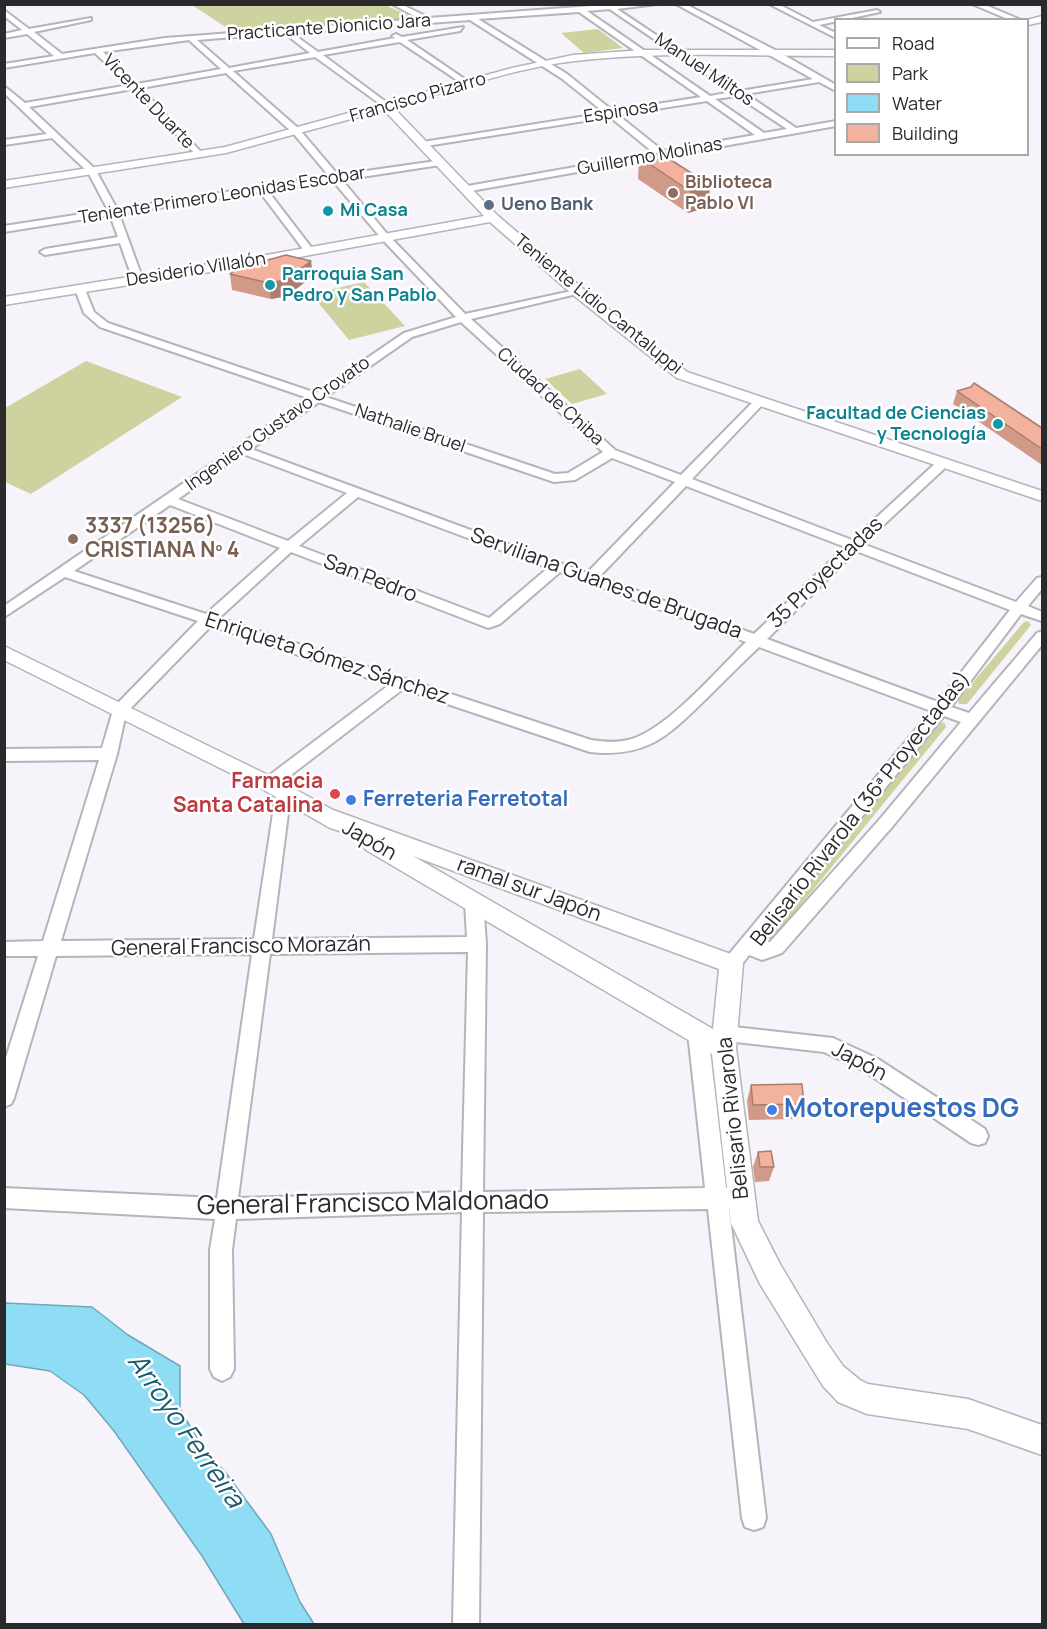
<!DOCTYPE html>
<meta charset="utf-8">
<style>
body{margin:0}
#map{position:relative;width:1047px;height:1629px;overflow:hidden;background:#f6f3fb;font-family:Manrope,sans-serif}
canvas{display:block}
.frame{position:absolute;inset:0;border:6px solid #2a292b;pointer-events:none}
.legend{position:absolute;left:834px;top:18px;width:195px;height:138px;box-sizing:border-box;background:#fff;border:2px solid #aaa9aa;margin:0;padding:8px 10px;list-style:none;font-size:18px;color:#2a292b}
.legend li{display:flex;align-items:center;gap:12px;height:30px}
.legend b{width:30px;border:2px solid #aaa9aa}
</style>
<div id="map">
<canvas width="1047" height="1629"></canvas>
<div class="frame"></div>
<ul class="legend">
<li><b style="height:8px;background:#fff"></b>Road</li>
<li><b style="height:16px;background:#cdd29e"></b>Park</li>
<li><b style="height:16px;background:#8fddf4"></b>Water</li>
<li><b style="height:16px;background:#f3b29d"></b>Building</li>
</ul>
</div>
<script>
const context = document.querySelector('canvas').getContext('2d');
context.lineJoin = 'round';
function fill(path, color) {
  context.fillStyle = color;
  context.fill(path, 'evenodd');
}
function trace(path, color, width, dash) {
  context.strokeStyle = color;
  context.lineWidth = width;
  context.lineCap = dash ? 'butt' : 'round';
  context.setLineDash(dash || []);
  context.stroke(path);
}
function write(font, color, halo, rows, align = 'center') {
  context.font = font + ' Manrope,sans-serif';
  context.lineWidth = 5;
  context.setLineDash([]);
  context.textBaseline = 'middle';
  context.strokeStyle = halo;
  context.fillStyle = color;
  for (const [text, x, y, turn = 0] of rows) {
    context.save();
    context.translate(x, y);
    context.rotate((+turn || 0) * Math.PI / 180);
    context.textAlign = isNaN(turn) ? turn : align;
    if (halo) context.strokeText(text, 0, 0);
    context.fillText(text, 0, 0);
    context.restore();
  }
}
fill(new Path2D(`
 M 192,5 L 385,5 L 414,18 L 233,32 Z
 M 598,29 L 623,48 L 584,53 L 561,33 Z
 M 364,282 L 405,326 L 349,340 L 311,294 Z
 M 86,361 L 182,397 L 31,494 L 5,482 L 5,408 Z
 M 580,369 L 607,394 L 572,404 L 545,379 Z
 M 1024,622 L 1028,621 L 1031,625 L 967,704 L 959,704 L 958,700 Z
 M 944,722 L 946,727 L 768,945 L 759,945 L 759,940 L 940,724 Z`), '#cdd29e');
const water = new Path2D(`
 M 5,1303 L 92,1307 L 128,1335 L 180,1366 L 180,1409 L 202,1447 L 226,1473 L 271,1534 L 300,1602 L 314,1624 L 244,1624 L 202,1556 L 114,1431 L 84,1395 L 50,1371 L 5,1364 Z`);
fill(water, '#8fddf4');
trace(water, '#71a7b8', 1.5);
const minor = new Path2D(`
 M 392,4 L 401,4 L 429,18 L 619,4 L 657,4 L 617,9 L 740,91 L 813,79 L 676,4 L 685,4 L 777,51 L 836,85 L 836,91 L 819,82 L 746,94 L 796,128 L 836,121 L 836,126 L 465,192 L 460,189 L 462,187 L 654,153 L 610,117 L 420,147 L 419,145 L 423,142 L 605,113 L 561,78 L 470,20 L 292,33 L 318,52 L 395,38 L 392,36 L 396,34 L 402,37 L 463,27 L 460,31 L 407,40 L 469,82 L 470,84 L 466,86 L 400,42 L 323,55 L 390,105 L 391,107 L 387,109 L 315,57 L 233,71 L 299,129 L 338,175 L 443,160 L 444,162 L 440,165 L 342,180 L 388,235 L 465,314 L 581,289 L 581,293 L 471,319 L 615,450 L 681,475 L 755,400 L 763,400 L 763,404 L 692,479 L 852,540 L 939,460 L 947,460 L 949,463 L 947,466 L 863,544 L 1016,602 L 1037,578 L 1042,577 L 1042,589 L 1028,606 L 1042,612 L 1042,621 L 1021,614 L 951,707 L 969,713 L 1037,633 L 1042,631 L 1042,645 L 892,827 L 782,953 L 762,960 L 749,955 C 742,964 737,974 725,969 L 722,964 L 725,959 L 931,711 L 759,647 C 741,664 724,681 706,699 C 668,736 647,758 590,752 L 403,689 L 278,785 L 289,786 L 291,790 L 272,939 L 467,937 L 465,902 L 468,897 L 474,895 L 480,897 L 483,902 L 486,944 L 483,1192 L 705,1188 L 688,1033 L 691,1027 L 698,1025 L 705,1027 L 708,1033 L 726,1188 L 742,1188 L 749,1191 L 753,1198 L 749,1205 L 742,1208 L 729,1208 L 766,1518 L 763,1527 L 754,1530 L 745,1527 L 742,1518 L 708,1209 L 483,1212 L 479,1624 L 453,1624 L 462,1212 L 236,1219 L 232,1250 L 234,1369 L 230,1377 L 222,1381 L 214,1377 L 210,1369 L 210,1250 L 215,1219 L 4,1208 L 4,1188 L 217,1198 L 252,954 L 56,956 L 14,1098 L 11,1104 L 4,1107 L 4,1064 L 38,956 L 4,956 L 4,942 L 43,941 L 99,760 L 4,761 L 4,749 L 102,748 L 114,707 L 198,621 L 65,577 L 4,617 L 4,606 L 308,398 L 100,327 L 84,313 L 75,289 L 84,287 L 94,312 L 108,323 L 316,393 L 404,333 L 456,317 L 382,239 L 333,181 L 268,191 L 314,251 L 309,254 L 306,253 L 260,192 L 119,214 L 143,280 L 138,283 L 133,280 L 120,243 L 45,255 L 40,252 L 45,249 L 118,237 L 110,215 L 4,232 L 4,226 L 108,210 L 88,172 L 52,138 L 4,145 L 4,140 L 47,134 L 4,93 L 4,86 L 25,103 L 129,85 L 95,53 L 4,68 L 4,64 L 54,56 L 27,34 L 4,38 L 4,34 L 22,30 L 4,16 L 4,10 L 29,29 L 91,18 L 91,20 L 34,32 L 62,54 L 165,38 L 420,19 ZM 610,9 L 611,10 L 732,92 L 710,96 L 587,11 ZM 579,12 L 701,97 L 613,111 L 567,74 L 478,19 ZM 284,33 L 310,53 L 229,68 L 197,40 ZM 189,40 L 221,69 L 137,84 L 103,52 ZM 226,73 L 293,133 L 329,176 L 117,209 L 95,169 L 29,107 L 133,89 L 198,157 L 201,156 L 201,152 L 141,88 ZM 737,96 L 787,129 L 764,133 L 715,99 ZM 707,101 L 755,135 L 663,151 L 618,115 ZM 461,322 L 603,452 L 568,473 L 555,474 L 326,397 L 412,337 ZM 319,402 L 554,482 L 575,480 L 612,458 L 675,482 L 587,573 L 251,449 ZM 243,454 L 347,493 L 288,541 L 178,499 ZM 686,486 L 845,547 L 754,634 L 599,577 ZM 358,497 L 548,568 L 489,618 L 299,546 ZM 170,505 L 280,548 L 206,614 L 74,571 ZM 856,551 L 1010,610 L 938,702 L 767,639 ZM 291,552 L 488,628 L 500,624 L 560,572 L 746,642 C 718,669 665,732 628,740 C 616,743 603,742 591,740 L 219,618 ZM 211,626 L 389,685 L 263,780 L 261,784 L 263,788 L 269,790 L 277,787 L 254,939 L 61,941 L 117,754 L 126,713 ZM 944,716 L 961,722 L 880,819 L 770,942 L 759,943 ZM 468,952 L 462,1192 L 238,1198 L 270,954 Z
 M 769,4 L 778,4 L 813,22 L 877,10 L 880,12 L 819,25 L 836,33 L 836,38 Z
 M 972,4 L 983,4 L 1021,20 L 1010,20 Z
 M 725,1026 L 833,1038 L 878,1059 L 985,1129 L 988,1136 L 985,1143 L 978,1145 L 971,1143 L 864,1071 L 824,1052 L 718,1040 L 715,1034 L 718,1028 Z`);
const tertiary = new Path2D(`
 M 1042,16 L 1042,22 L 1028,25 L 1027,20 Z
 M 643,50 L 836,50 L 836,56 C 749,56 661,51 575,61 C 513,68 452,91 393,107 L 497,215 L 582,288 L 687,372 L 1042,491 L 1042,501 L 677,378 L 572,294 L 490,222 L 272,262 L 4,305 L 4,297 L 272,254 L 484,216 L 384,110 L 226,153 L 4,188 L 4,181 L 225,147 L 512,68 L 573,55 Z
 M 4,646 L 276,779 L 333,810 L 739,957 L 743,964 L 736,1048 L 758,1221 L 780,1264 L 827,1343 L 843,1366 L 860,1380 L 868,1384 L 968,1399 L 1042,1425 L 1042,1455 L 968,1429 L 867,1414 L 838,1402 L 823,1386 L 760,1284 L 731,1223 L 712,1054 L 366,850 L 363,844 L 366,839 L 330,828 L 262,789 L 4,660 ZM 413,856 L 719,969 L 713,1029 Z`);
trace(minor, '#b6b3ba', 4);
trace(tertiary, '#b6b3ba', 3);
fill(minor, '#fff');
fill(tertiary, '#fff');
fill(new Path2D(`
 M 639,157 L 710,185 L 708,207 L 688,213 L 638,179 Z
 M 230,274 L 313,276 L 287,296 L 271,299 L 232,290 Z
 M 957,391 L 1042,428 L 1042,465 L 953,404 Z
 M 751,1085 L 804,1104 L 798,1119 L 749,1120 L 747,1101 Z
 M 758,1152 L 774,1167 L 769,1181 L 755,1182 L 753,1167 Z`), '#d19987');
fill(new Path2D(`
 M 710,185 L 708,207 L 688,213 L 690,191 Z
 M 311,261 L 313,276 L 287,296 L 271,299 L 269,283 Z`), '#aa7d6e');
const building = new Path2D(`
 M 660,153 L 710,185 L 690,191 L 639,157 Z
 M 286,255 L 311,261 L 285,280 L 269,283 L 230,274 L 245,262 L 253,264 Z
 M 974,383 L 1042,428 L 1042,449 L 957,391 L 971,387 Z
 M 802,1084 L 804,1104 L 753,1105 L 751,1085 Z
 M 771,1151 L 774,1167 L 760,1167 L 758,1152 Z`);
fill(building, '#f3b29d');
trace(building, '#aa7d6e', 1.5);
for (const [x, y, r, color] of [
 [673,193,6,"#8d6e63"],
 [489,205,6,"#5c6f8a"],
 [328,211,6,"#0f9aa8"],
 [270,285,6,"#0f9aa8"],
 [998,424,6,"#0f9aa8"],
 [73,539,6,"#8d6e63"],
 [335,794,6,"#e0444e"],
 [351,800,6,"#3f7fe0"],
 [772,1110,6,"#3f7fe0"]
]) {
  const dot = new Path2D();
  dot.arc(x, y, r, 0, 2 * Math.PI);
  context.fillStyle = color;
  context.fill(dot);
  trace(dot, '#fff', 2);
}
write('18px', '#2a292b', '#fff', [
 ["Practicante Dionicio Jara",329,28,-4],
 ["Manuel Miltos",704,70,34],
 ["Francisco Pizarro",418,98,-16],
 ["Vicente Duarte",148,102,46],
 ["Espinosa",621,112,-9],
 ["Guillermo Molinas",650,157,-10],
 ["Teniente Primero Leonidas Escobar",222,196,-9],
 ["Desiderio Villalón",196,270,-9],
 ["Teniente Lidio Cantaluppi",598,305,39],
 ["Ciudad de Chiba",550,397,42],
 ["Ingeniero Gustavo Crovato",278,424,-35],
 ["Nathalie Bruel",410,429,19]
]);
write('bold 18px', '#785e54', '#fff', [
 ["Biblioteca",685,183],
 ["Pablo VI",685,204]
], 'left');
write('bold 18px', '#4e5e75', '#fff', [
 ["Ueno Bank",501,205]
], 'left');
write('bold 18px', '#0d838f', '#fff', [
 ["Mi Casa",340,211],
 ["Parroquia San",282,275],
 ["Pedro y San Pablo",282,296],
 ["Facultad de Ciencias",986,414,"right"],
 ["y Tecnología",986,435,"right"]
], 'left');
write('bold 21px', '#785e54', '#fff', [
 ["3337 (13256)",85,527],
 ["CRISTIANA Nº 4",85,551]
], 'left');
write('21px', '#2a292b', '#fff', [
 ["35 Proyectadas",826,573,-44],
 ["San Pedro",370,579,21],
 ["Serviliana Guanes de Brugada",606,584,20],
 ["Enriqueta Gómez Sánchez",327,659,18],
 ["Belisario Rivarola (36ª Proyectadas)",861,809,-52],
 ["Japón",369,841,30],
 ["ramal sur Japón",529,890,20],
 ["General Francisco Morazán",241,947,-1],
 ["Japón",859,1062,28],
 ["Belisario Rivarola",734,1118,-96]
]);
write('bold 21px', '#be3a42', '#fff', [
 ["Farmacia",323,782],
 ["Santa Catalina",323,806]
], 'right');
write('bold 21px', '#366cbe', '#fff', [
 ["Ferreteria Ferretotal",363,800]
], 'left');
write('bold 26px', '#366cbe', '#fff', [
 ["Motorepuestos DG",784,1110]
], 'left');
write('26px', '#2a292b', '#fff', [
 ["General Francisco Maldonado",373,1204,-1]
]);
write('italic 27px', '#1a5a6a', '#fff', [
 ["Arroyo Ferreira",185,1431,55]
]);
</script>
